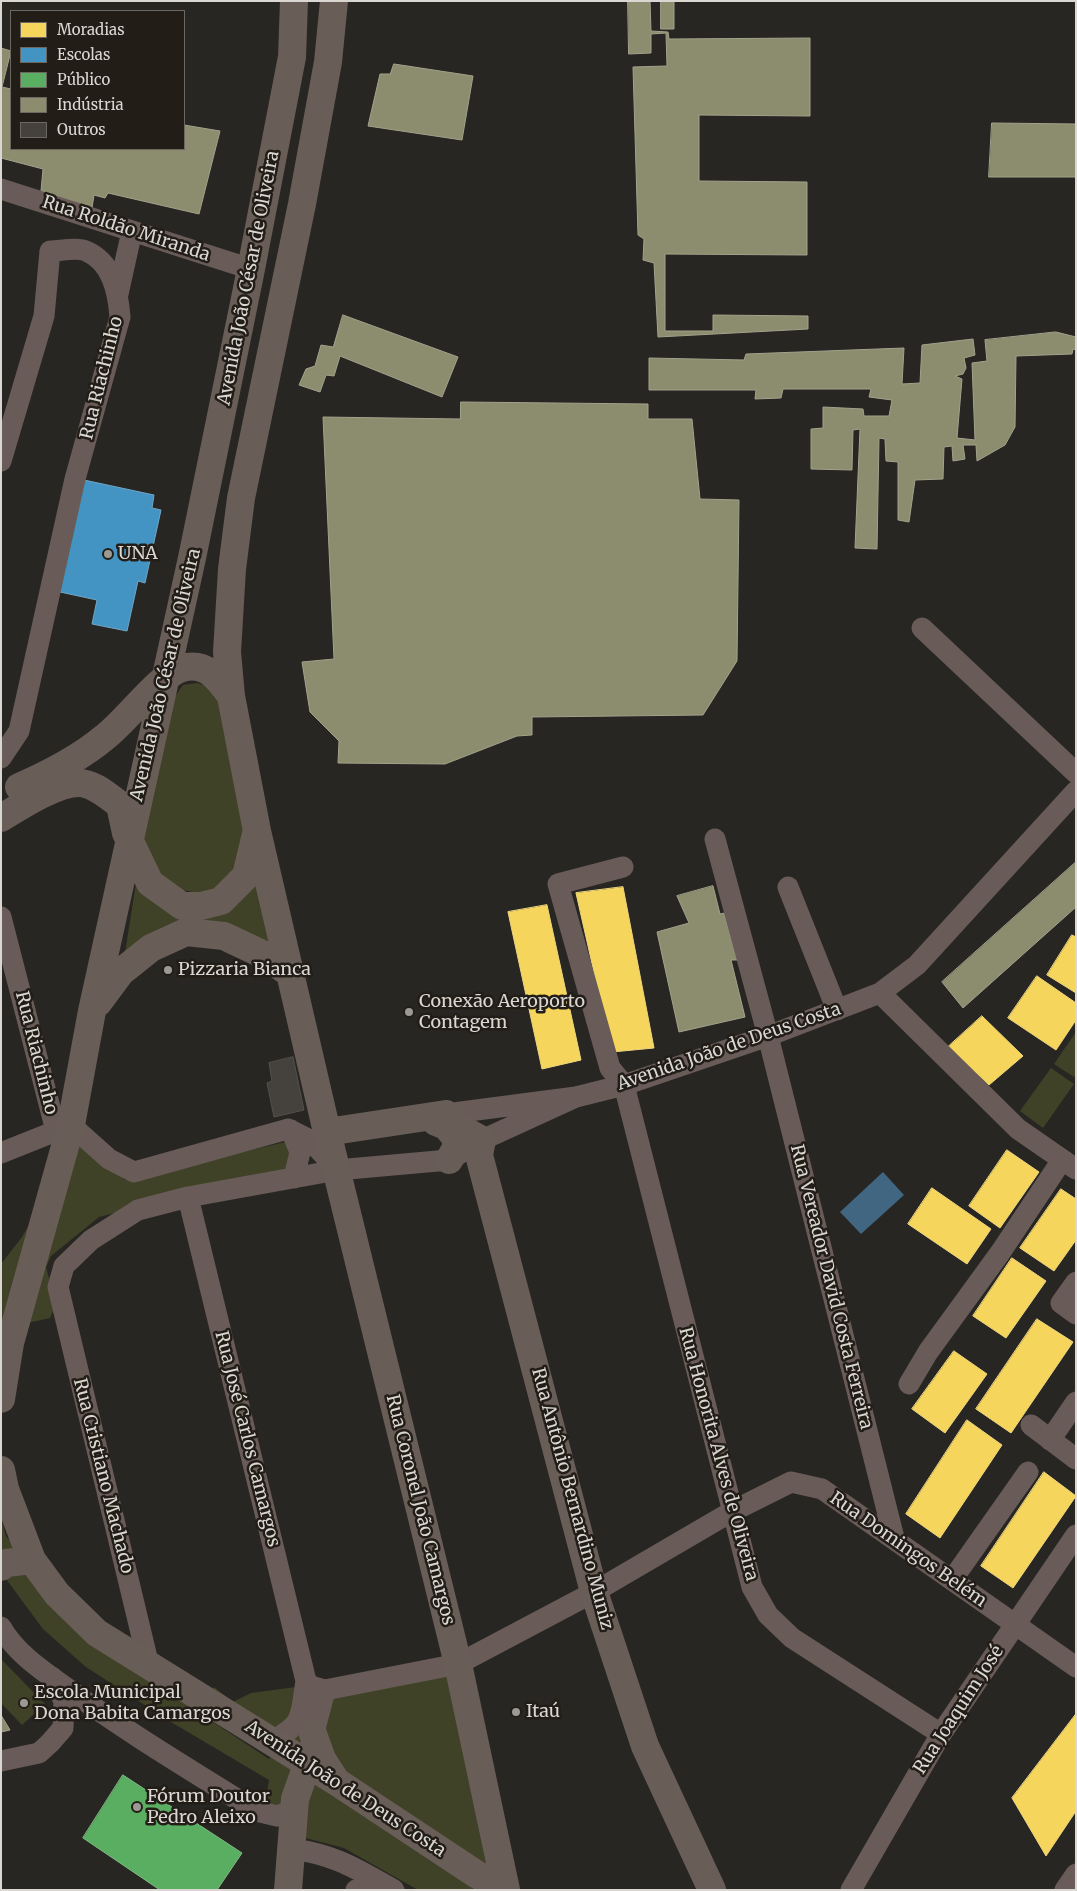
<!DOCTYPE html>
<meta charset="utf-8">
<style>
body{margin:0}
#map{position:relative;width:1077px;height:1891px;overflow:hidden;background:#282622;font-family:Merriweather,serif}
canvas{display:block}
.frame{position:absolute;inset:0;border:2px solid #dad7d2;pointer-events:none}
.legend{position:absolute;left:10px;top:10px;width:175px;height:140px;box-sizing:border-box;background:#221d16;border:1px solid #6c6761;margin:0;padding:6px 9px;list-style:none;font-size:15px;color:#dad7d2}
.legend li{display:flex;align-items:center;gap:10px;height:25px}
.legend b{width:25px;border:1px solid #6c6761}
</style>
<div id="map">
<canvas width="1077" height="1891"></canvas>
<div class="frame"></div>
<ul class="legend">
<li><b style="height:14px;background:#f6d55c"></b>Moradias</li>
<li><b style="height:14px;background:#4393c3"></b>Escolas</li>
<li><b style="height:14px;background:#5aae61"></b>Público</li>
<li><b style="height:14px;background:#8c8c6e"></b>Indústria</li>
<li><b style="height:14px;background:#45423e"></b>Outros</li>
</ul>
</div>
<script>
const context = document.querySelector('canvas').getContext('2d');
context.lineJoin = 'round';
function fill(path, color) {
  context.fillStyle = color;
  context.fill(path, 'evenodd');
}
function trace(path, color, width, dash) {
  context.strokeStyle = color;
  context.lineWidth = width;
  context.lineCap = dash ? 'butt' : 'round';
  context.setLineDash(dash || []);
  context.stroke(path);
}
function write(font, color, halo, rows, align = 'center') {
  context.font = font + ' Merriweather,serif';
  context.lineWidth = 5;
  context.setLineDash([]);
  context.textBaseline = 'middle';
  context.strokeStyle = halo;
  context.fillStyle = color;
  for (const [text, x, y, turn = 0] of rows) {
    context.save();
    context.translate(x, y);
    context.rotate((+turn || 0) * Math.PI / 180);
    context.textAlign = isNaN(turn) ? turn : align;
    if (halo) context.strokeText(text, 0, 0);
    context.fillText(text, 0, 0);
    context.restore();
  }
}
fill(new Path2D(`
 M 197,683 L 210,687 L 221,701 L 247,830 L 234,873 L 217,892 C 171,896 155,879 143,837 L 174,698 L 183,685 Z
 M 136,883 L 197,922 L 229,910 L 258,884 L 278,952 L 228,931 L 125,953 Z
 M 1076,1032 L 1076,1075 L 1074,1077 L 1054,1064 Z
 M 1051,1068 L 1074,1084 L 1043,1128 L 1020,1111 Z
 M 285,1142 L 294,1153 L 292,1168 L 99,1217 L 51,1256 L 46,1267 L 56,1304 L 50,1318 L 4,1328 L 1,1345 L 1,1264 L 22,1237 L 76,1143 L 126,1180 Z
 M 1,1518 L 6,1536 L 92,1642 L 269,1759 L 282,1740 L 208,1698 L 214,1687 L 233,1702 L 251,1693 L 447,1667 L 494,1845 L 484,1890 L 418,1890 L 344,1848 L 298,1836 L 265,1803 L 269,1780 L 171,1722 L 86,1667 L 43,1629 L 6,1579 L 1,1568 Z
 M 1,1659 L 45,1704 L 22,1725 L 1,1703 Z`), '#404228');
fill(new Path2D(`
 M 883,1172 L 904,1195 L 861,1234 L 840,1212 Z`), '#416681');
const homes = new Path2D(`
 M 623,887 L 654,1048 L 612,1052 L 576,893 Z
 M 547,905 L 581,1060 L 542,1069 L 508,912 Z
 M 1072,935 L 1076,937 L 1076,993 L 1047,975 Z
 M 1037,976 L 1076,1003 L 1076,1020 L 1056,1050 L 1008,1018 Z
 M 982,1016 L 1023,1056 L 989,1085 L 948,1047 Z
 M 1007,1150 L 1039,1172 L 1000,1228 L 969,1206 Z
 M 932,1188 L 991,1229 L 967,1264 L 908,1224 Z
 M 1061,1189 L 1076,1199 L 1076,1240 L 1054,1271 L 1020,1248 Z
 M 1012,1258 L 1046,1281 L 1006,1338 L 973,1316 Z
 M 1037,1319 L 1073,1342 L 1011,1433 L 976,1409 Z
 M 954,1351 L 987,1374 L 945,1433 L 912,1409 Z
 M 967,1420 L 1002,1445 L 940,1538 L 906,1514 Z
 M 1044,1472 L 1076,1496 L 1013,1588 L 981,1566 Z
 M 1076,1714 L 1076,1811 L 1046,1856 L 1012,1798 Z`);
fill(homes, '#f6d55c');
trace(homes, '#eed67f', 1);
const schools = new Path2D(`
 M 84,480 L 154,495 L 152,508 L 161,510 L 145,583 L 138,581 L 127,631 L 92,624 L 97,600 L 60,592 Z`);
fill(schools, '#4393c3');
trace(schools, '#70a7c8', 1);
const public = new Path2D(`
 M 123,1775 L 242,1853 L 217,1890 L 160,1890 L 83,1838 Z`);
fill(public, '#5aae61');
trace(public, '#80ba83', 1);
const industry = new Path2D(`
 M 628,1 L 650,1 L 651,31 L 668,32 L 669,39 L 810,38 L 810,116 L 699,115 L 699,181 L 807,182 L 807,255 L 665,254 L 665,331 L 713,331 L 713,315 L 808,316 L 808,329 L 658,337 L 654,263 L 643,260 L 644,239 L 638,235 L 633,67 L 667,66 L 666,33 L 651,34 L 651,53 L 629,54 Z
 M 661,1 L 674,1 L 674,29 L 661,29 Z
 M 1,48 L 11,51 L 2,87 L 11,89 L 11,149 L 184,149 L 184,125 L 220,131 L 199,214 L 108,193 L 105,198 L 94,195 L 92,208 L 41,191 L 43,169 L 1,158 Z
 M 394,64 L 473,76 L 462,140 L 368,126 L 380,74 L 390,74 Z
 M 992,123 L 1076,124 L 1076,177 L 989,177 Z
 M 343,315 L 458,357 L 442,397 L 340,356 L 334,376 L 326,375 L 320,392 L 299,385 L 306,369 L 315,366 L 321,345 L 333,347 Z
 M 1056,332 L 1076,337 L 1076,350 L 1073,349 L 1072,354 L 1016,356 L 1015,427 L 1005,445 L 977,461 L 976,445 L 963,445 L 965,459 L 953,461 L 952,446 L 944,447 L 943,479 L 915,480 L 909,522 L 898,520 L 898,462 L 886,461 L 885,439 L 879,438 L 877,549 L 855,548 L 860,429 L 853,430 L 852,470 L 811,469 L 811,429 L 823,428 L 823,407 L 863,409 L 864,416 L 889,416 L 892,400 L 869,397 L 871,389 L 783,389 L 781,398 L 755,399 L 756,390 L 649,390 L 649,358 L 744,360 L 746,354 L 904,348 L 902,384 L 920,383 L 922,345 L 973,339 L 975,355 L 964,358 L 966,368 L 963,374 L 955,376 L 962,379 L 957,438 L 975,440 L 972,363 L 987,361 L 985,340 Z
 M 461,402 L 648,404 L 648,419 L 692,419 L 700,499 L 739,500 L 737,661 L 703,715 L 532,717 L 532,735 L 517,736 L 445,764 L 338,763 L 339,741 L 310,712 L 302,662 L 334,659 L 323,417 L 460,419 Z
 M 1076,862 L 1076,907 L 963,1008 L 942,982 Z
 M 713,886 L 720,914 L 724,913 L 737,960 L 731,960 L 745,1017 L 679,1032 L 657,932 L 689,923 L 677,896 Z
 M 1,1715 L 10,1730 L 1,1732 Z`);
fill(industry, '#8c8c6e');
trace(industry, '#a3a28c', 1);
const building = new Path2D(`
 M 293,1057 L 304,1110 L 274,1117 L 267,1083 L 272,1081 L 269,1063 Z`);
fill(building, '#45423e');
trace(building, '#53514e', 1);
trace(new Path2D(`
 M 1,189 L 251,269
 M 118,294 L 132,231
 M 1,461 L 44,316 L 50,251 C 60,251 77,247 86,251 C 112,262 118,291 120,317 L 75,479 L 19,731 L 1,758
 M 922,628 L 1076,773
 M 715,839 L 768,1036 L 894,1538
 M 623,867 L 558,884 L 610,1068 L 624,1085 L 752,1587 L 768,1615 L 792,1638 L 941,1734
 M 788,887 L 837,1010
 M 1,917 L 56,1131
 M 880,993 L 1018,1129 L 1076,1169
 M 446,1114 L 576,1097 L 624,1085 L 768,1036 L 880,993 L 917,965 L 1076,791
 M 291,1130 L 300,1152 L 294,1178
 M 1,1153 L 71,1125 L 109,1159 L 134,1172 L 288,1129 L 310,1140 L 337,1169
 M 188,1197 L 306,1681 L 311,1686 L 325,1690 L 458,1664 L 594,1592 L 731,1512 L 791,1482 L 822,1489 L 1076,1667
 M 1076,1282 L 1061,1303 L 1076,1314
 M 909,1384 L 928,1352 L 1000,1253 L 1062,1160
 M 1031,1425 L 1076,1459
 M 1050,1440 L 1076,1402
 M 952,1580 L 1028,1472
 M 1,1627 C 16,1654 46,1673 71,1691 C 130,1734 194,1772 256,1811 L 277,1816 L 294,1810
 M 149,1666 L 58,1287 L 64,1266 L 91,1240 L 138,1210 L 188,1197 L 337,1170 L 449,1160 L 482,1140 L 576,1097
 M 271,1742 C 305,1722 300,1718 306,1681
 M 310,1748 L 325,1690
 M 1,1761 L 39,1753 L 50,1743 L 63,1728 L 64,1701 L 52,1677
 M 291,1849 C 334,1854 357,1869 394,1890
 M 356,1890 L 380,1887 L 391,1889
 M 851,1890 L 941,1734 L 1076,1535
 M 1065,1890 L 1076,1874`), '#695c58', 21);
trace(new Path2D(`
 M 334,1 L 328,62 L 302,204 L 241,498 L 232,569 L 227,652 L 231,696 L 257,831 L 327,1132 L 458,1664 L 506,1890
 M 19,787 C 49,774 80,758 105,737 C 127,720 160,675 182,668 C 206,661 219,679 231,696
 M 1,818 C 21,806 56,783 79,783 C 94,783 109,797 120,805 L 126,833 L 150,883 L 182,906 L 201,906 L 221,901 L 246,876 L 256,834
 M 98,1003 L 121,972 L 151,948 L 186,932 L 224,936 L 262,954 L 291,974
 M 436,1122 L 446,1126 L 457,1139 L 455,1150 L 449,1160
 M 327,1132 L 446,1114 L 460,1128 L 482,1140 L 479,1155 L 594,1592 L 645,1746 L 712,1890
 M 1,1399 L 10,1343 L 71,1125 L 92,1011 L 192,558 L 251,269 L 292,57 L 294,1
 M 1,1470 L 5,1489 L 32,1560 L 57,1594 L 97,1633 L 337,1782 L 476,1874 L 505,1890
 M 1,1567 L 6,1563 L 32,1560
 M 313,1734 L 322,1759 L 336,1781
 M 288,1890 L 295,1799 L 307,1765`), '#695d57', 28);
for (const [x, y, r, color] of [
 [108,554,5,"#9c9994"],
 [168,970,5,"#9c9994"],
 [409,1012,5,"#9c9994"],
 [24,1703,5,"#9c9994"],
 [516,1712,5,"#9c9994"],
 [137,1807,5,"#9c9994"]
]) {
  const dot = new Path2D();
  dot.arc(x, y, r, 0, 2 * Math.PI);
  context.fillStyle = color;
  context.fill(dot);
  trace(dot, '#221d16', 2);
}
write('18px', '#dad7d2', '#221d16', [
 ["Rua Roldão Miranda",126,229,18],
 ["Avenida João César de Oliveira",249,278,-79],
 ["Rua Riachinho",102,378,-76],
 ["Avenida João César de Oliveira",166,675,-77],
 ["Avenida João de Deus Costa",729,1047,-19],
 ["Rua Riachinho",36,1053,76],
 ["Rua Vereador David Costa Ferreira",831,1287,76],
 ["Rua José Carlos Camargos",247,1439,76],
 ["Rua Honorita Alves de Oliveira",718,1454,75],
 ["Rua Cristiano Machado",103,1476,76],
 ["Rua Antônio Bernardino Muniz",572,1499,75],
 ["Rua Coronel João Camargos",420,1510,76],
 ["Rua Domingos Belém",908,1550,35],
 ["Rua Joaquim José",959,1710,-57],
 ["Avenida João de Deus Costa",345,1789,33]
]);
write('18px', '#dad7d2', '#221d16', [
 ["UNA",118,554],
 ["Pizzaria Bianca",178,970],
 ["Conexão Aeroporto",419,1002],
 ["Contagem",419,1023],
 ["Escola Municipal",34,1693],
 ["Dona Babita Camargos",34,1714],
 ["Itaú",526,1712],
 ["Fórum Doutor",147,1797],
 ["Pedro Aleixo",147,1818]
], 'left');
</script>
